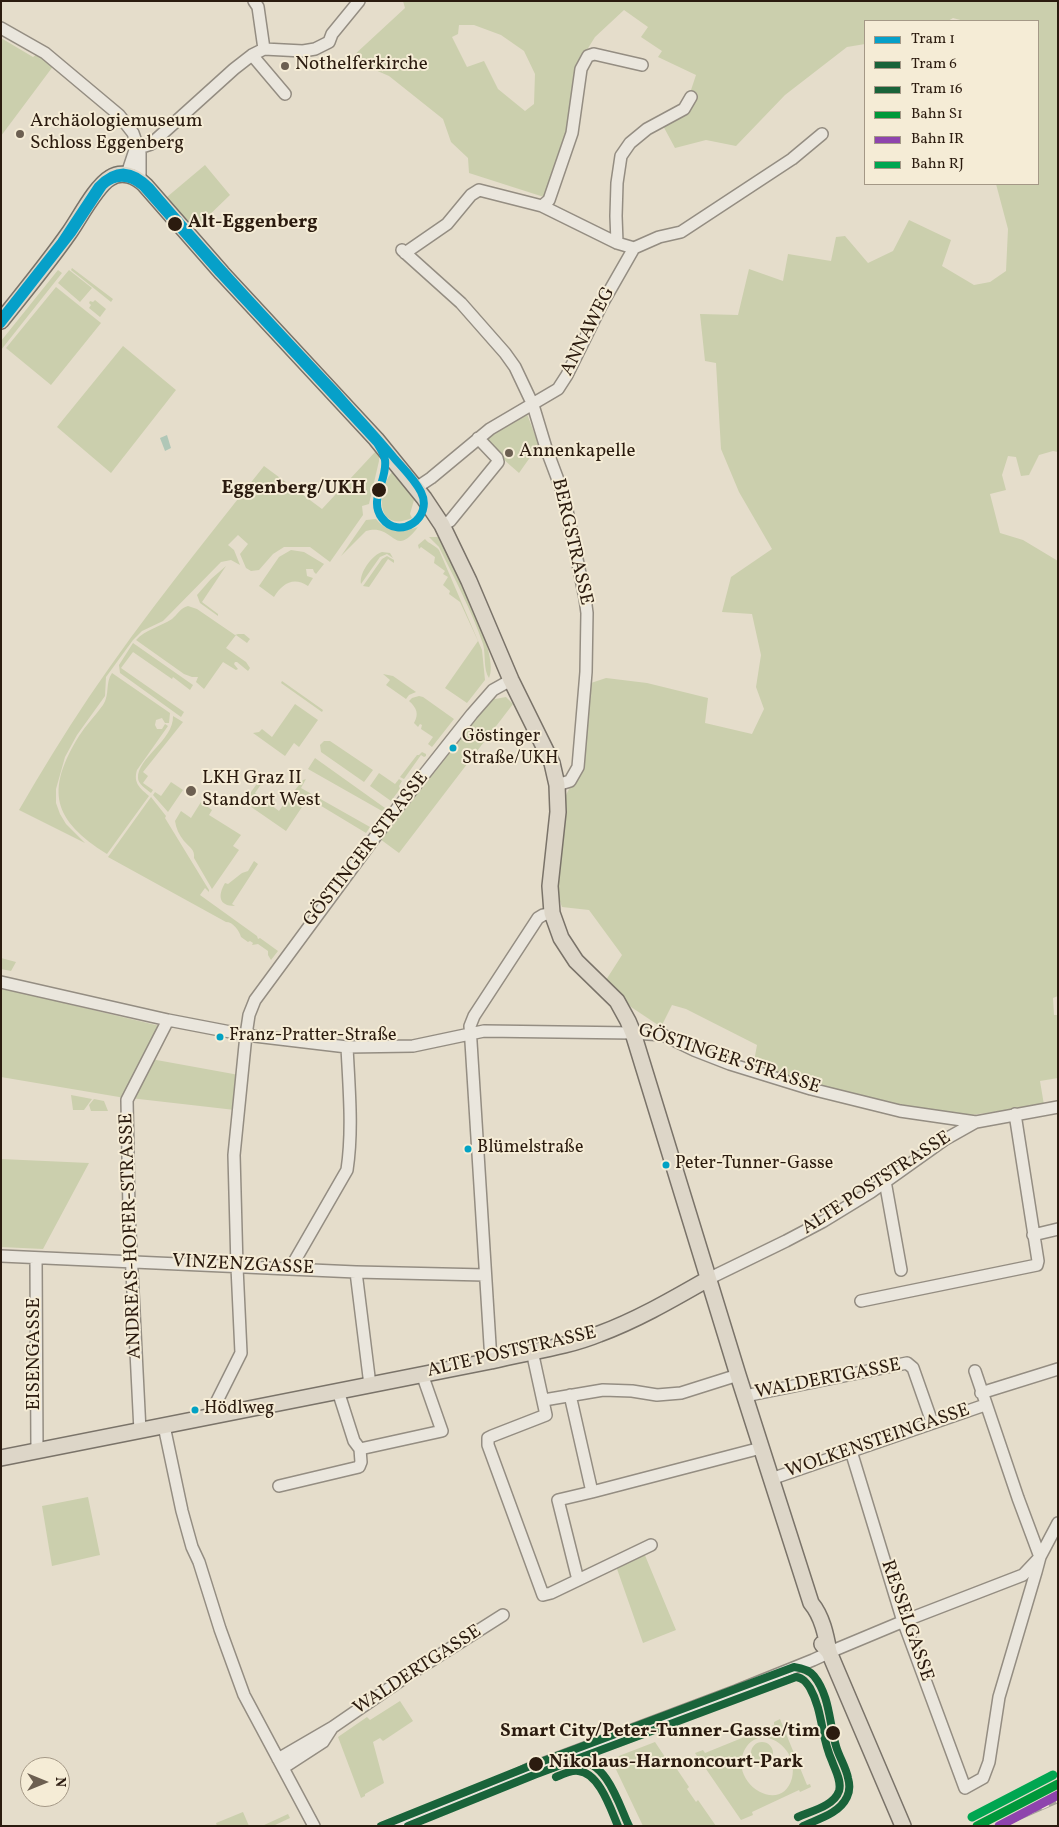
<!DOCTYPE html>
<meta charset="utf-8">
<style>
body{margin:0}
#map{position:relative;width:1059px;height:1827px;overflow:hidden;background:#e5ddcb;font-family:Vollkorn,serif}
canvas{display:block}
.frame{position:absolute;inset:0;border:2px solid #2b1b0f;pointer-events:none}
.legend{position:absolute;left:864px;top:20px;width:175px;height:165px;box-sizing:border-box;background:#f5ecd6;border:1px solid #a49886;margin:0;padding:6px 9px;list-style:none;font-size:15px;color:#2b1b0f}
.legend li{display:flex;align-items:center;gap:10px;height:25px}
.legend b{width:25px;border:1px solid #a49886}
.north{position:absolute;left:20px;top:1757px;width:50px;height:50px;box-sizing:border-box;background:#f5ecd6;border:1px solid #a49886;border-radius:50%;rotate:90deg;font-size:14px;font-weight:700;line-height:20px;text-align:center;color:#2b1b0f}
.north::after{content:'';display:block;margin:auto;width:18px;height:22px;background:#6c5f51;clip-path:polygon(50% 0,100% 100%,50% 72%,0 100%)}
</style>
<div id="map">
<canvas width="1059" height="1827"></canvas>
<div class="frame"></div>
<ul class="legend">
<li><b style="height:6px;background:#06a0c9"></b>Tram 1</li>
<li><b style="height:6px;background:#19633a"></b>Tram 6</li>
<li><b style="height:6px;background:#19633a"></b>Tram 16</li>
<li><b style="height:6px;background:#00983a"></b>Bahn S1</li>
<li><b style="height:6px;background:#8e44ad"></b>Bahn IR</li>
<li><b style="height:6px;background:#00a651"></b>Bahn RJ</li>
</ul>
<div class="north">N</div>
</div>
<script>
const context = document.querySelector('canvas').getContext('2d');
context.lineJoin = 'round';
function fill(path, color) {
  context.fillStyle = color;
  context.fill(path, 'evenodd');
}
function trace(path, color, width, dash) {
  context.strokeStyle = color;
  context.lineWidth = width;
  context.lineCap = dash ? 'butt' : 'round';
  context.setLineDash(dash || []);
  context.stroke(path);
}
function write(font, color, halo, rows, align = 'center') {
  context.font = font + ' Vollkorn,serif';
  context.lineWidth = 4;
  context.setLineDash([]);
  context.textBaseline = 'middle';
  context.strokeStyle = halo;
  context.fillStyle = color;
  for (const [text, x, y, turn = 0] of rows) {
    context.save();
    context.translate(x, y);
    context.rotate((+turn || 0) * Math.PI / 180);
    context.textAlign = isNaN(turn) ? turn : align;
    if (halo) context.strokeText(text, 0, 0);
    context.fillText(text, 0, 0);
    context.restore();
  }
}
fill(new Path2D(`
 M 403,1 L 1058,1 L 1058,452 L 1053,451 L 1039,455 L 1029,475 L 1021,476 L 1016,457 L 1008,456 L 1002,475 L 1006,490 L 990,494 L 1000,533 L 1023,540 L 1058,561 L 1058,996 L 1053,998 L 1054,1015 L 1058,1015 L 1058,1078 L 1040,1081 L 1044,1105 L 971,1115 L 893,1105 L 825,1088 L 753,1067 L 757,1045 L 686,1009 L 672,1005 L 661,1027 L 631,1007 L 606,980 L 622,955 L 589,910 L 562,907 L 555,887 L 565,797 L 581,765 L 588,684 L 606,678 L 647,683 L 708,698 L 705,723 L 752,734 L 764,709 L 756,687 L 761,655 L 752,614 L 722,612 L 731,577 L 772,549 L 739,492 L 721,449 L 716,363 L 705,361 L 700,314 L 738,315 L 749,269 L 783,281 L 788,254 L 831,261 L 836,237 L 845,236 L 868,263 L 893,251 L 909,220 L 951,240 L 942,266 L 974,285 L 990,282 L 1006,271 L 1008,229 L 996,184 L 1038,184 L 1038,21 L 964,21 L 953,18 L 948,21 L 865,21 L 865,44 L 847,47 L 785,95 L 736,146 L 706,140 L 675,148 L 661,122 L 689,113 L 697,93 L 691,90 L 696,75 L 658,57 L 662,51 L 641,37 L 648,27 L 624,10 L 595,37 L 580,61 L 568,139 L 547,198 L 469,173 L 468,158 L 451,142 L 443,119 L 389,76 L 366,66 L 352,57 L 405,8 ZM 459,25 L 474,25 L 501,35 L 524,51 L 535,74 L 534,104 L 525,111 L 498,89 L 484,61 L 467,67 L 452,37 L 458,34 Z
 M 1,38 L 33,57 L 37,54 L 54,65 L 1,136 Z
 M 205,165 L 230,195 L 200,224 L 198,222 L 192,225 L 167,197 Z
 M 72,268 L 113,299 L 111,302 L 71,270 Z
 M 58,270 L 62,273 L 1,350 L 1,341 Z
 M 69,270 L 92,288 L 80,302 L 58,283 Z
 M 56,287 L 101,323 L 51,385 L 6,348 Z
 M 95,300 L 106,309 L 100,317 L 89,308 L 91,305 L 89,303 L 90,301 L 93,302 Z
 M 123,346 L 176,390 L 111,473 L 57,427 Z
 M 527,414 L 538,443 L 540,452 L 531,456 L 519,473 C 506,462 495,451 483,437 Z
 M 376,451 L 379,454 L 379,461 L 369,504 L 362,506 L 363,515 L 330,562 L 310,547 L 284,547 L 273,554 L 259,570 L 251,571 L 246,568 L 240,554 L 248,544 L 238,535 L 228,545 L 234,550 L 240,565 L 231,560 L 221,562 L 163,621 L 142,631 L 133,640 L 106,677 L 105,696 L 77,735 L 65,757 L 56,789 L 56,803 L 60,814 L 66,824 L 85,843 L 19,810 C 41,772 64,734 89,697 C 143,617 204,542 264,466 L 322,509 Z
 M 393,471 L 414,500 L 410,514 L 412,518 C 384,530 377,508 385,485 C 387,479 389,475 393,471 Z
 M 376,519 C 388,534 403,532 418,527 C 393,560 395,523 366,531 L 341,556 L 366,520 Z
 M 429,537 L 438,537 L 444,544 C 455,569 501,656 489,678 C 483,669 486,655 483,644 C 472,611 454,578 439,547 Z
 M 425,539 C 429,544 435,545 439,550 L 482,650 L 485,680 L 467,703 L 445,688 L 478,641 L 460,602 L 449,594 L 450,591 L 443,585 L 448,577 L 443,574 L 445,571 L 434,563 L 435,557 L 421,547 L 419,549 L 418,545 Z
 M 291,550 L 304,552 L 324,564 L 316,574 L 314,572 L 313,569 L 306,569 L 307,576 L 313,578 L 308,586 C 293,576 282,584 274,597 L 259,586 L 279,557 Z
 M 382,552 L 390,553 L 393,558 L 387,554 L 380,557 L 361,584 C 359,573 372,555 382,552 Z
 M 387,556 L 394,560 L 394,563 L 388,559 L 369,587 L 363,586 L 382,559 Z
 M 226,566 L 202,602 L 218,614 L 218,616 L 200,603 L 197,595 L 211,579 Z
 M 188,606 L 197,609 L 235,635 L 238,634 L 244,634 L 250,639 L 247,643 L 236,635 L 226,648 L 246,662 L 250,668 L 248,671 L 237,662 L 235,662 L 234,664 L 238,669 L 236,670 L 223,662 L 204,689 L 196,682 L 198,677 L 192,677 L 184,674 L 136,640 C 146,629 160,627 172,619 C 178,614 180,608 188,606 Z
 M 133,643 L 193,685 L 190,690 L 173,677 L 172,679 L 133,652 L 121,668 L 184,712 L 181,717 L 120,673 L 119,665 Z
 M 112,673 L 170,713 L 169,723 L 165,723 L 162,718 L 156,720 L 155,725 L 157,729 L 162,729 L 165,724 L 168,726 L 137,770 C 133,783 140,788 149,796 L 107,854 C 53,820 45,791 79,736 C 86,725 95,716 103,705 C 110,694 105,683 112,673 Z
 M 383,674 L 393,676 L 416,692 L 409,695 L 406,699 L 386,685 L 390,680 Z
 M 282,681 L 323,710 L 322,712 L 281,683 Z
 M 419,696 L 423,697 L 454,719 L 432,747 L 428,744 L 433,737 L 421,729 L 422,725 L 420,724 L 418,727 L 414,723 C 419,714 417,708 409,701 L 412,698 Z
 M 494,697 L 495,699 L 506,697 L 513,704 L 399,853 L 380,839 L 431,772 L 434,773 L 451,751 L 453,752 L 456,748 L 455,746 L 463,735 L 461,733 Z
 M 295,704 L 318,720 L 299,747 L 294,743 L 285,756 L 253,733 L 259,732 L 262,729 L 272,737 Z
 M 173,716 L 183,722 L 143,772 L 148,776 L 143,783 L 153,790 L 151,793 C 146,789 138,784 138,778 C 137,758 174,740 173,716 Z
 M 324,741 L 330,741 L 373,770 L 364,782 L 321,752 L 320,745 Z
 M 422,752 L 426,754 L 426,756 L 424,757 L 421,755 L 404,779 L 400,777 L 417,755 L 419,755 Z
 M 315,758 L 385,808 L 382,811 L 308,769 Z
 M 379,773 L 395,784 L 399,779 L 402,781 L 399,786 L 400,789 L 391,801 L 370,786 Z
 M 263,775 L 266,777 L 255,793 L 279,811 L 290,795 L 291,795 L 303,780 L 306,779 L 301,788 L 370,827 L 366,833 L 308,798 L 286,831 L 244,802 Z
 M 171,782 L 183,790 L 168,812 L 153,795 L 155,792 L 161,796 Z
 M 151,797 L 166,816 L 165,818 L 209,890 L 209,892 L 205,888 L 200,895 L 257,936 L 258,939 L 260,938 L 278,951 L 271,960 L 268,955 L 268,951 L 258,944 L 252,945 L 253,943 L 250,941 L 248,942 L 241,937 C 239,930 233,922 226,922 L 108,857 Z
 M 201,802 L 212,810 L 209,815 L 241,835 L 233,846 L 239,850 L 212,889 L 194,858 C 195,849 189,847 184,841 C 179,835 176,828 175,821 L 181,811 L 191,818 Z
 M 254,861 L 258,864 L 232,904 L 235,906 C 218,906 218,895 225,883 L 228,884 L 242,873 L 248,871 Z
 M 1,958 L 16,962 L 11,971 L 1,969 Z
 M 1,988 L 160,1026 L 125,1098 L 1,1077 Z
 M 151,1059 L 239,1075 L 235,1110 L 130,1098 Z
 M 71,1095 L 92,1099 L 84,1110 L 73,1110 Z
 M 94,1099 L 104,1101 L 108,1111 L 91,1111 L 89,1105 Z
 M 1,1159 L 89,1163 L 43,1249 L 1,1247 Z
 M 88,1497 L 100,1555 L 52,1566 L 42,1506 Z
 M 644,1553 L 676,1630 L 643,1643 L 616,1566 Z
 M 400,1701 L 413,1721 L 383,1741 L 380,1738 L 373,1742 L 384,1783 L 365,1794 L 365,1796 L 361,1798 L 338,1737 L 367,1717 L 370,1720 Z
 M 780,1719 L 807,1785 L 810,1784 L 811,1787 L 800,1792 L 799,1790 L 752,1812 L 753,1815 L 741,1820 L 695,1753 L 703,1750 L 705,1753 L 774,1725 L 774,1722 ZM 762,1737 C 782,1738 797,1758 792,1778 C 782,1816 729,1784 744,1751 C 748,1743 753,1739 762,1737 Z
 M 663,1728 L 660,1731 L 618,1748 L 617,1746 Z
 M 655,1742 L 665,1757 L 668,1756 L 689,1787 L 687,1789 L 696,1802 L 698,1800 L 716,1826 L 643,1826 L 611,1759 Z
 M751 1753a11 11 0 1 1 22 0a11 11 0 1 1-22 0Z
 M 243,1812 L 249,1826 L 217,1826 L 216,1823 Z
 M 288,1814 L 290,1818 L 273,1826 L 262,1826 Z`), '#cbcfad');
fill(new Path2D(`
 M 167,435 L 171,448 L 165,451 L 160,438 Z`), '#b0c7b7');
const minor = new Path2D(`
 M 254,1 L 258,7 L 264,49
 M 1,28 L 45,53 L 119,115 L 133,133 L 140,153 L 140,180
 M 252,55 L 285,94
 M 137,145 L 145,146 L 151,144 L 234,69 L 252,55 L 264,49 L 303,51 L 315,49 L 329,42 L 332,34 L 359,1
 M 127,174 L 136,147
 M 542,206 L 549,200 L 572,133 L 581,69 L 588,56 L 594,54 L 642,65
 M 617,243 L 616,216 L 617,183 L 621,156 L 630,143 L 647,129 L 684,109 L 691,97
 M 402,250 L 461,303 L 505,353 L 515,367 L 533,405 L 546,448 L 564,496 L 585,598 L 587,613 L 586,672 L 578,767 L 570,781 L 557,785
 M 405,253 L 447,224 L 471,195 L 479,190 L 542,206 L 617,243 L 634,248 L 659,237 L 681,232 L 792,159 L 822,134
 M 416,488 L 431,478 L 490,429 L 558,389 L 567,375 L 602,304 L 634,248
 M 442,525 L 450,521 L 498,462 L 497,458 L 478,438
 M 1,982 L 168,1020 L 246,1035 L 347,1047 L 413,1046 L 484,1031 L 633,1033 L 663,1035 L 694,1050 L 730,1064 L 811,1089 L 900,1111 L 976,1122 L 1058,1107
 M 885,1181 L 901,1270
 M 1033,1235 L 1058,1229
 M 1,1256 L 356,1272 L 485,1275
 M 36,1258 L 37,1451
 M 290,1269 L 347,1170 C 353,1130 349,1088 347,1047
 M 356,1272 L 370,1385
 M 708,1279 L 786,1241 L 822,1222 L 871,1192 L 944,1140 L 976,1122
 M 861,1301 L 1037,1265 L 1038,1261 L 1015,1114
 M 532,1351 L 546,1415 L 492,1436 L 488,1438 L 488,1445 L 543,1595 L 551,1593 L 651,1545
 M 491,1361 L 470,1026 L 474,1016 L 538,918 L 543,915 L 552,913
 M 338,1391 L 354,1441 L 360,1449
 M 981,1393 L 1058,1369
 M 570,1395 L 592,1492
 M 745,1396 L 907,1363 L 913,1368 L 932,1422
 M 544,1400 L 603,1390 L 632,1391 L 657,1395 L 681,1393 L 738,1375
 M 209,1417 L 241,1353 L 237,1267 L 234,1155 L 246,1035 L 249,1015 L 255,1000 L 381,829 L 472,714 L 493,690 L 511,680
 M 164,1426 L 182,1511 L 192,1547 L 199,1562 L 220,1629 L 244,1695 L 314,1826
 M 140,1431 L 129,1212 L 127,1100 L 168,1020
 M 851,1451 L 901,1615 L 965,1788 L 983,1778 L 989,1762 L 999,1697 L 1036,1572 L 1040,1557 L 1058,1523
 M 771,1479 L 985,1405
 M 279,1486 L 359,1467 L 361,1462 L 360,1449 L 442,1431 L 422,1374
 M 578,1580 L 558,1500 L 592,1492 L 761,1448
 M 278,1759 L 333,1727 L 410,1674 L 503,1615
 M 283,1768 L 323,1742 L 332,1728
 M 511,1778 L 529,1769 L 736,1691 L 813,1660 L 837,1649 L 904,1621 L 1023,1575 L 1040,1557 L 1018,1498 L 975,1371
 M 393,1826 L 517,1777`);
const major = new Path2D(`
 M 1,321 C 24,292 48,263 69,233 C 79,219 96,186 110,178 C 122,170 136,176 145,185 L 222,273 L 376,439 L 424,498 L 442,525 L 469,581 L 511,680 L 552,763 L 557,785 L 558,812 L 550,886 L 552,913 L 561,938 L 576,961 L 617,1001 L 628,1021 L 633,1033 L 738,1375 L 811,1603 C 822,1616 826,1635 829,1652
 M 1,1458 L 491,1361 C 526,1352 565,1348 599,1334 C 637,1320 673,1299 708,1279
 M 822,1644 L 829,1652 L 837,1671 L 903,1826`);
trace(minor, '#948d82', 14);
trace(major, '#7a7369', 18);
trace(minor, '#eae6dd', 11);
trace(major, '#ddd6c8', 15);
const rail = new Path2D(`
 M 1012,1821 L 1058,1801`);
trace(rail, '#a5a199', 4.5);
trace(rail, '#f5ecd6', 2.5, [8]);
trace(new Path2D(`
 M 977,1826 L 1058,1784`), '#00983a', 9);
trace(new Path2D(`
 M 999,1826 L 1058,1795`), '#8e44ad', 9);
trace(new Path2D(`
 M 972,1817 L 1053,1775`), '#00a651', 9);
trace(new Path2D(`
 M 1,318 L 61,242 L 98,186 C 117,167 132,169 150,187 C 210,258 274,326 338,394 C 357,416 377,437 395,459 C 404,469 415,480 421,492 C 434,518 399,541 382,518 C 368,500 388,480 385,460 C 384,454 380,448 377,443 L 219,273 L 143,187 C 130,176 116,174 103,186 L 72,233 L 1,324`), '#06a0c9', 8);
trace(new Path2D(`
 M 552,1768 C 560,1765 569,1760 578,1761 C 607,1761 619,1805 629,1826
 M 381,1826 L 530,1766 L 794,1667 C 802,1668 809,1670 814,1676 C 830,1696 829,1723 836,1746 C 839,1757 846,1767 848,1778 C 850,1785 850,1791 847,1797 C 839,1814 818,1819 803,1826`), '#19633a', 8);
trace(new Path2D(`
 M 556,1777 C 563,1774 571,1770 578,1771 C 599,1772 611,1810 618,1826
 M 408,1826 L 534,1775 L 796,1677 C 803,1678 806,1682 810,1688 C 823,1711 821,1738 832,1761 C 835,1770 842,1781 839,1791 C 834,1806 811,1811 798,1817`), '#19633a', 8);
for (const [x, y, r, color] of [
 [285,66,5,"#6c5f51"],
 [20,134,5,"#6c5f51"],
 [175,224,8,"#2b1b0f"],
 [509,453,5,"#6c5f51"],
 [379,490,8,"#2b1b0f"],
 [453,748,4.5,"#02a2c4"],
 [191,791,6,"#6c5f51"],
 [220,1037,4.5,"#02a2c4"],
 [468,1149,4.5,"#02a2c4"],
 [666,1165,4.5,"#02a2c4"],
 [195,1410,4.5,"#02a2c4"],
 [833,1733,8,"#2b1b0f"],
 [536,1764,8,"#2b1b0f"]
]) {
  const dot = new Path2D();
  dot.arc(x, y, r, 0, 2 * Math.PI);
  context.fillStyle = color;
  context.fill(dot);
  trace(dot, '#f5ecd6', 2);
}
write('18px', '#2b1b0f', '#f5ecd6', [
 ["Göstinger",462,738],
 ["Straße/UKH",462,760],
 ["Franz-Pratter-Straße",229,1037],
 ["Blümelstraße",477,1149],
 ["Peter-Tunner-Gasse",675,1165],
 ["Hödlweg",204,1410]
], 'left');
write('19px', '#2b1b0f', '#f5ecd6', [
 ["Nothelferkirche",295,66],
 ["Archäologiemuseum",30,123],
 ["Schloss Eggenberg",30,145],
 ["Annenkapelle",519,453],
 ["LKH Graz II",202,780],
 ["Standort West",202,802]
], 'left');
write('bold 19px', '#2b1b0f', '#f5ecd6', [
 ["Alt-Eggenberg",188,224],
 ["Eggenberg/UKH",366,490,"right"],
 ["Smart City/Peter-Tunner-Gasse/tim",820,1733,"right"],
 ["Nikolaus-Harnoncourt-Park",549,1764]
], 'left');
write('19px', '#2b1b0f', '#f5ecd6', [
 ["ANNAWEG",589,332,-63],
 ["BERGSTRASSE",571,542,77],
 ["GÖSTINGER STRASSE",367,850,-52],
 ["GÖSTINGER STRASSE",729,1060,18],
 ["ALTE POSTSTRASSE",877,1184,-33],
 ["ANDREAS-HOFER-STRASSE",132,1236,-92],
 ["VINZENZGASSE",243,1266,3],
 ["ALTE POSTSTRASSE",512,1353,-13],
 ["EISENGASSE",36,1354,-90],
 ["WALDERTGASSE",828,1380,-11],
 ["WOLKENSTEINGASSE",878,1442,-19],
 ["RESSELGASSE",906,1621,71],
 ["WALDERTGASSE",418,1671,-33]
]);
</script>
